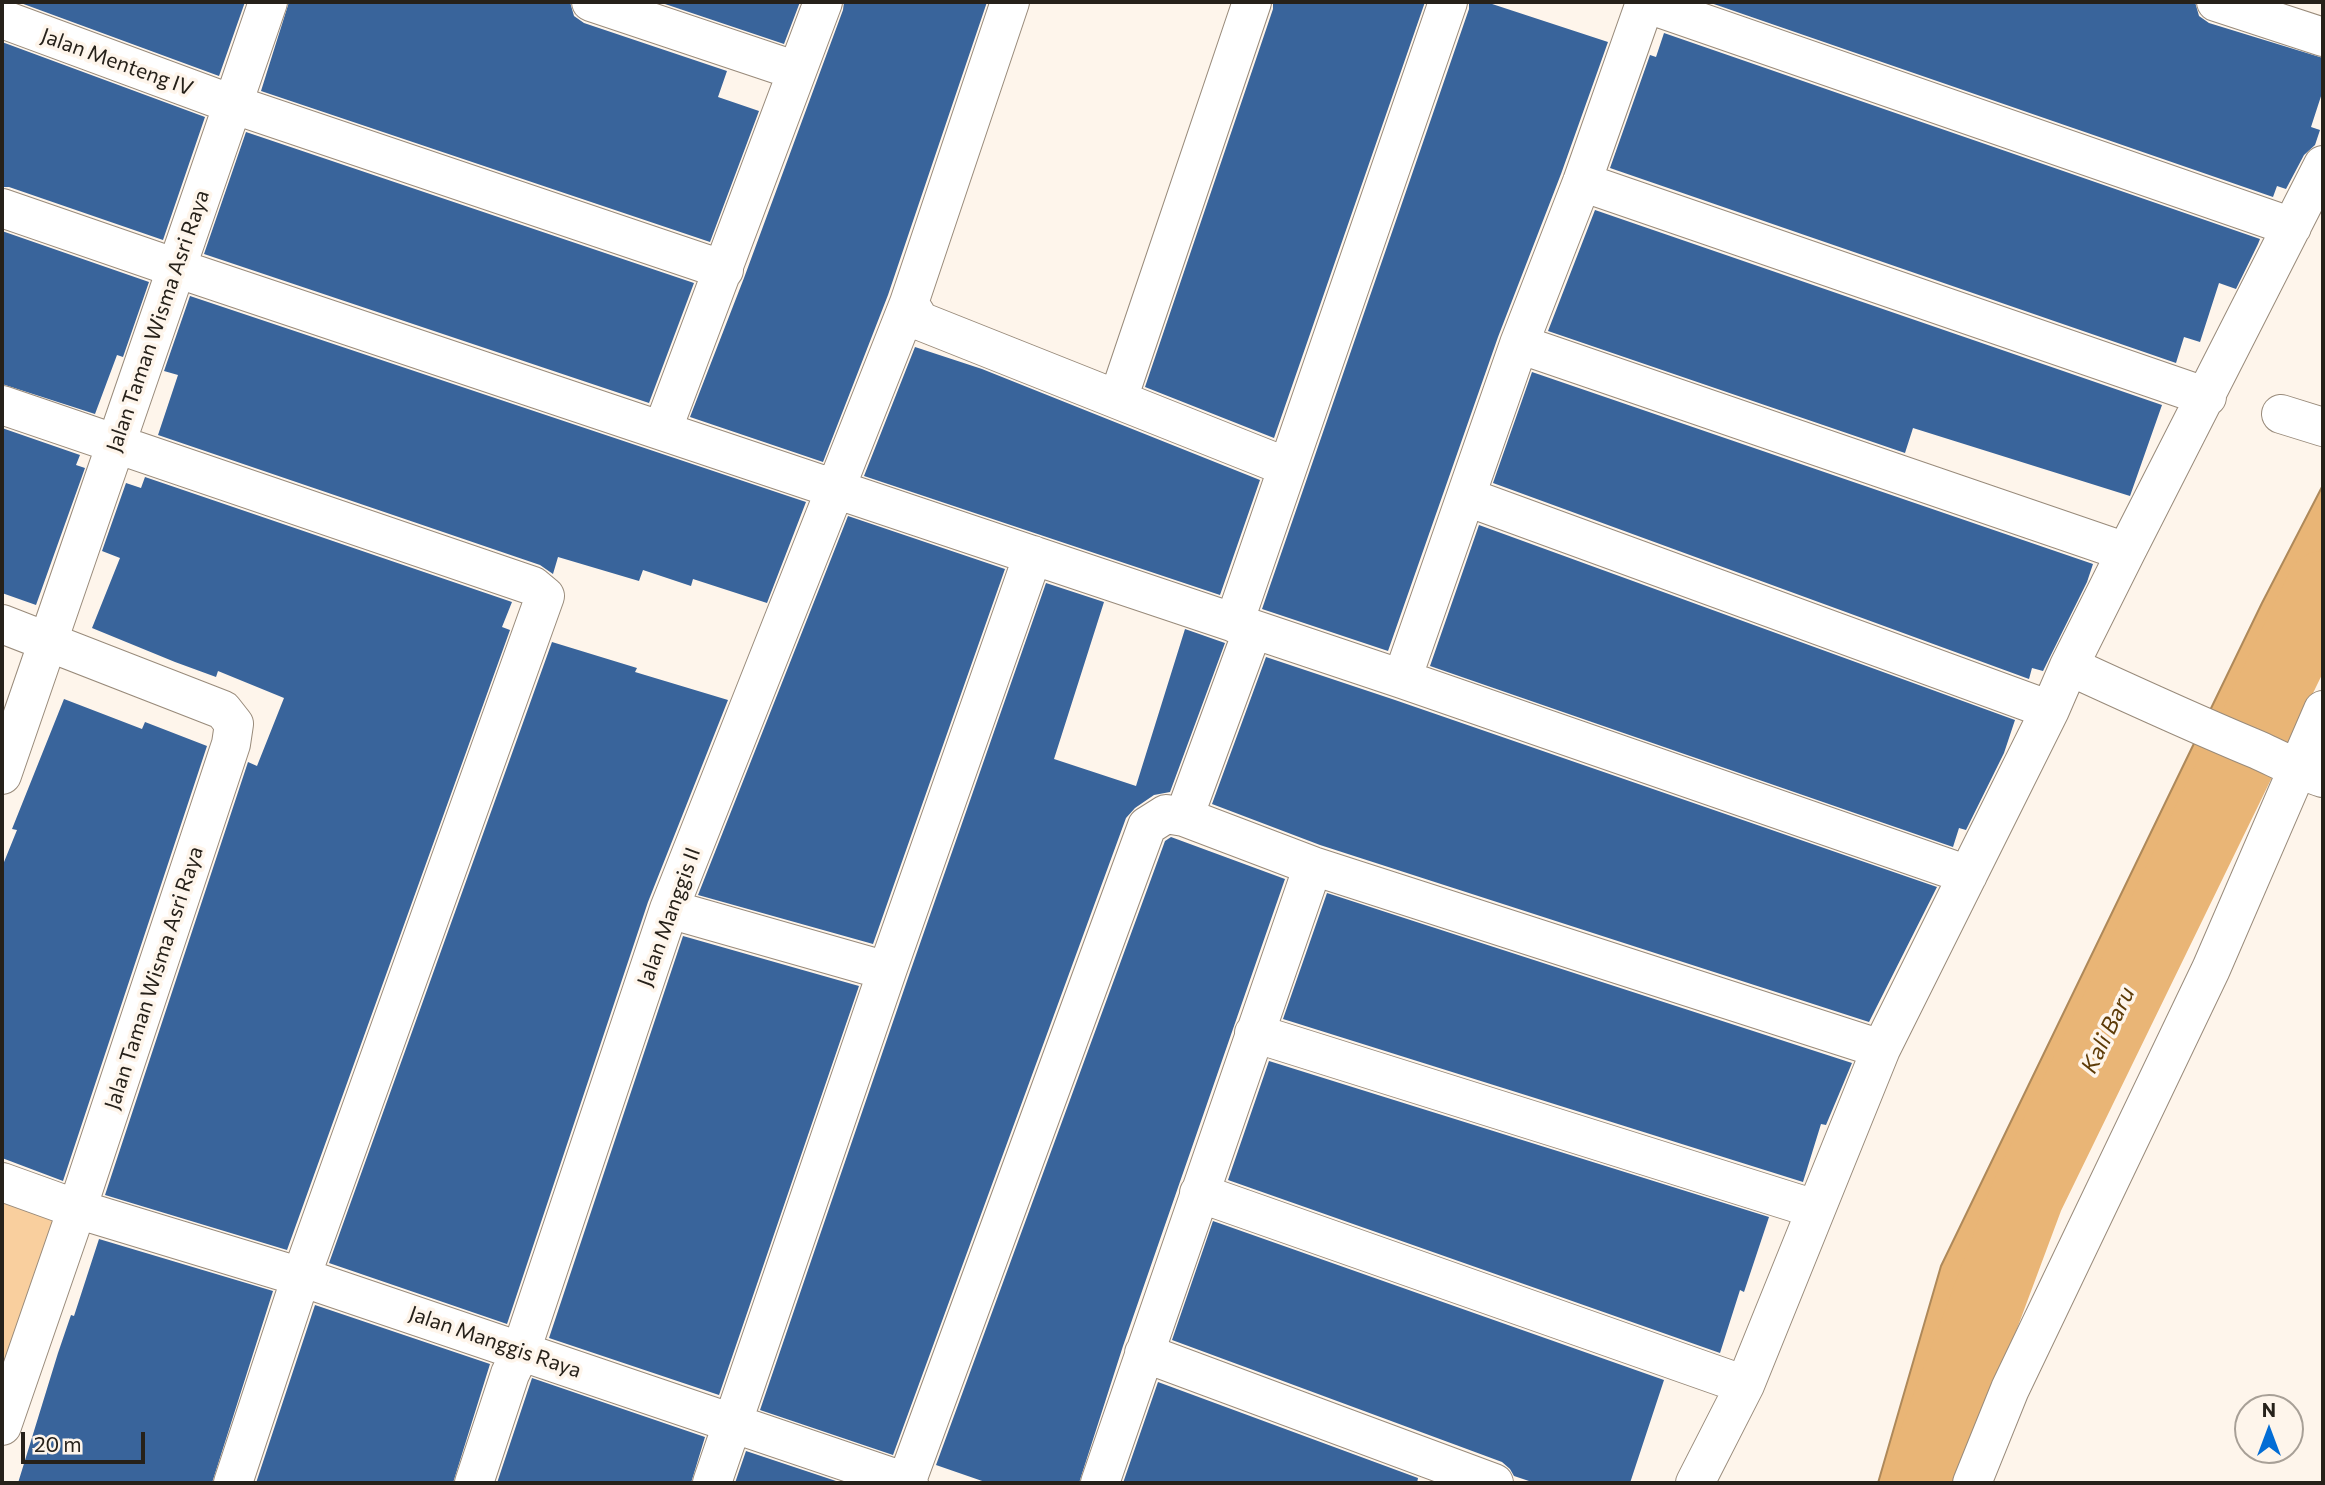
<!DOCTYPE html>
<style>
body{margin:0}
#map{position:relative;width:2325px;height:1485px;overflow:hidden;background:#fef5eb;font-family:Commissioner,sans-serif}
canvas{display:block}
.frame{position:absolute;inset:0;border:4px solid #26211a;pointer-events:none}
.north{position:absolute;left:2234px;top:1394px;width:70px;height:70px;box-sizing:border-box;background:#fef5eb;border:2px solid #a8a097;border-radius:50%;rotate:0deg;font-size:19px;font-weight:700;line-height:28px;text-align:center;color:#26211a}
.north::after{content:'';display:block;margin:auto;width:24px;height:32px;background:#036dd5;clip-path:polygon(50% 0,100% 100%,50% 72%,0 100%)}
.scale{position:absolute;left:21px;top:1432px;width:124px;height:32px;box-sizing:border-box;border:4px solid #26211a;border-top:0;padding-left:9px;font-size:21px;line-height:24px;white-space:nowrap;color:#26211a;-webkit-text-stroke:5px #fef5eb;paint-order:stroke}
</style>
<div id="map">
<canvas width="2325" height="1485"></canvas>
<div class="frame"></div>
<div class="north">N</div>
<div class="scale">20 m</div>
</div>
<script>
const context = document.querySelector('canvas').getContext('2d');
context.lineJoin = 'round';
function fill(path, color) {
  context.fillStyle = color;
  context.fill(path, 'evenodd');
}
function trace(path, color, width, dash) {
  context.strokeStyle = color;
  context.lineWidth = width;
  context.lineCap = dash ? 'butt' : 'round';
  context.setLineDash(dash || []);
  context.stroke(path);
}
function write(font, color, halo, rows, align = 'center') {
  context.font = font + ' Commissioner,sans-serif';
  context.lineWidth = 7;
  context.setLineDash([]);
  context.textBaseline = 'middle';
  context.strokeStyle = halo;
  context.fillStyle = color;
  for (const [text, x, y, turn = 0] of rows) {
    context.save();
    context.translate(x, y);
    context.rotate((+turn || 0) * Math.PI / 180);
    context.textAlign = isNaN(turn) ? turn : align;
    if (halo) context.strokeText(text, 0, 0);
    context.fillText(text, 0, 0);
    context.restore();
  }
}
fill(new Path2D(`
 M 2,1182 L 77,1209 L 2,1426 Z`), '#f9cf9e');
const water = new Path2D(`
 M 2323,485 L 2323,568 L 2127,985 L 1948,1386 L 1921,1483 L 1878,1483 L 1941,1266 L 2262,603 Z`);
fill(water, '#e9b576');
trace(water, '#ae895a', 2);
trace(new Path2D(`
 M 1920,1483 L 2027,1196 L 2323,588`), '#e9b576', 74);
fill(new Path2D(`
 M 18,2 L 245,2 L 219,76 Z
 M 289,2 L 570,2 L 574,16 L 584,23 L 727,71 L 718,97 L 759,111 L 710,242 L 261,91 Z
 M 659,2 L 800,2 L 784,44 Z
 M 844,2 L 987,2 L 888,295 L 823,462 L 690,417 L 744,278 L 843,10 Z
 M 1273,2 L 1425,2 L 1274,438 L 1145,387 L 1273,9 Z
 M 1469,2 L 1486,2 L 1608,42 L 1561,174 L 1498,337 L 1388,651 L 1262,609 L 1469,9 Z
 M 1708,2 L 2195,2 L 2199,16 L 2209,23 L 2323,58 L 2323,90 L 2311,127 L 2320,130 L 2315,145 L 2304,155 L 2286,189 L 2277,186 L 2273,197 Z
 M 1664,33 L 2260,239 L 2258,244 L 2236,289 L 2219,283 L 2200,342 L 2184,337 L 2176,363 L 1610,168 L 1650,55 L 1656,57 Z
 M 2,42 L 205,117 L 163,240 L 9,187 L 2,187 Z
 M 246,132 L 694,283 L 649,403 L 204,254 Z
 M 1595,210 L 2162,405 L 2130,496 L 1913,428 L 1905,453 L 1548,331 Z
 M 2,231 L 149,282 L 123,357 L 117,355 L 95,414 L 2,384 Z
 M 190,296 L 806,502 L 767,603 L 693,579 L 691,586 L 643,570 L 639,581 L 558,557 L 553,574 L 540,565 L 158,435 L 178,375 L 164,371 Z
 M 915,347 L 982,369 L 1260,480 L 1220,595 L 864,476 Z
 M 1532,372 L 2093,564 L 2087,582 L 2043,671 L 2032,668 L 2029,679 L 1493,483 Z
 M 2,428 L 80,455 L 76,465 L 85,468 L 36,605 L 2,593 Z
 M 145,477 L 512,602 L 502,627 L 510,630 L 287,1250 L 105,1195 L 248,762 L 257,766 L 284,698 L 218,671 L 216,677 L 175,662 L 92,628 L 120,558 L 102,551 L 126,483 L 141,488 Z
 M 848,516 L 1005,569 L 873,944 L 698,895 Z
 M 1479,525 L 2015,720 L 2004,753 L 1966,830 L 1959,828 L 1953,847 L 1430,666 Z
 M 1046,583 L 1104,602 L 1054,759 L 1136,786 L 1185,629 L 1225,643 L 1170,792 L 1154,795 L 1135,808 L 1126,818 L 893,1455 L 760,1410 L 908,978 Z
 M 552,642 L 637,668 L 635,672 L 728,700 L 648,902 L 507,1324 L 329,1263 Z
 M 1266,657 L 1395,700 L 1937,887 L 1869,1022 L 1320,845 L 1212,804 Z
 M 64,699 L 142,729 L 145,722 L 207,746 L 63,1181 L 2,1158 L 2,867 L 17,830 L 12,829 Z
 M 1171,837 L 1285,879 L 1123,1346 L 1079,1483 L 988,1483 L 936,1465 L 1165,841 Z
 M 1327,893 L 1852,1063 L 1826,1125 L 1821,1124 L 1803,1182 L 1283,1019 Z
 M 683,936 L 859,986 L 719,1395 L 549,1338 Z
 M 1269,1061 L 1769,1217 L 1744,1292 L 1740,1290 L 1720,1353 L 1228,1180 Z
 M 1213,1221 L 1664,1380 L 1630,1483 L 1535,1483 L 1514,1476 L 1510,1469 L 1502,1462 L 1172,1340 Z
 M 99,1239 L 273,1291 L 212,1483 L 18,1483 L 58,1353 L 71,1315 L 74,1316 Z
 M 315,1305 L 490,1364 L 453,1483 L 256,1483 Z
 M 532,1378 L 705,1437 L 691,1483 L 497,1483 Z
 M 1158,1382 L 1418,1478 L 1417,1483 L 1123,1483 Z
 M 746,1451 L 842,1483 L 735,1483 Z`), '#39649b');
const street = new Path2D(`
 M 591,2 L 797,71
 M 1010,2 L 909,303 L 920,321 L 1287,467
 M 2216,2 L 2323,37
 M 2,19 L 232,104 L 724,270
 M 1582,182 L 2207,397
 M 2,208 L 176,268 L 1402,679 L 1968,875
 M 1519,344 L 2126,552
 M 1118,399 L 1252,2
 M 2,405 L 533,586 L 545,596 L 301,1277 L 233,1483
 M 2281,414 L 2323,427
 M 662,431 L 823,2
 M 1467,497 L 2050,710
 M 1234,623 L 1448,2
 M 2,624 L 223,710 L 234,724 L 231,744 L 77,1209 L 2,1426
 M 2069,666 C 2132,695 2195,724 2258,750 C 2280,760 2300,771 2323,778
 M 1402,679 L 1519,344 L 1582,182 L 1645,3 L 2292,227
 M 2,775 L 268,2
 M 1184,817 L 1253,629
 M 669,909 L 887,971
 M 1254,1033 L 1815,1209
 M 2,1182 L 77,1209 L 301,1277 L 909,1483
 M 1199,1193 L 1745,1385
 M 1144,1353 L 1494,1483
 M 474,1483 L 510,1374 L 521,1351 L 669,909 L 909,303
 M 712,1483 L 887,971 L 1033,555
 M 906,1483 L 1147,826 L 1166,814 L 1184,817 L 1313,866 L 1881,1049
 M 1100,1483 L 1313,866
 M 1695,1483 L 1745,1385 L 1881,1049 L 2050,710 L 2069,666 L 2126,552 L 2323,165
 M 1972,1483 L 2010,1389 L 2211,969 L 2323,710`);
trace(street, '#998b7b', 40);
trace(street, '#fff', 38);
write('21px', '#26211a', '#fef5eb', [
 ["Jalan Menteng IV",117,62,20],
 ["Jalan Taman Wisma Asri Raya",158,321,-71],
 ["Jalan Manggis II",669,917,-70],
 ["Jalan Taman Wisma Asri Raya",154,978,-72],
 ["Jalan Manggis Raya",495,1342,19]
]);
write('italic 23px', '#5d3b07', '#fef5eb', [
 ["Kali Baru",2108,1030,-64]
]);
</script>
